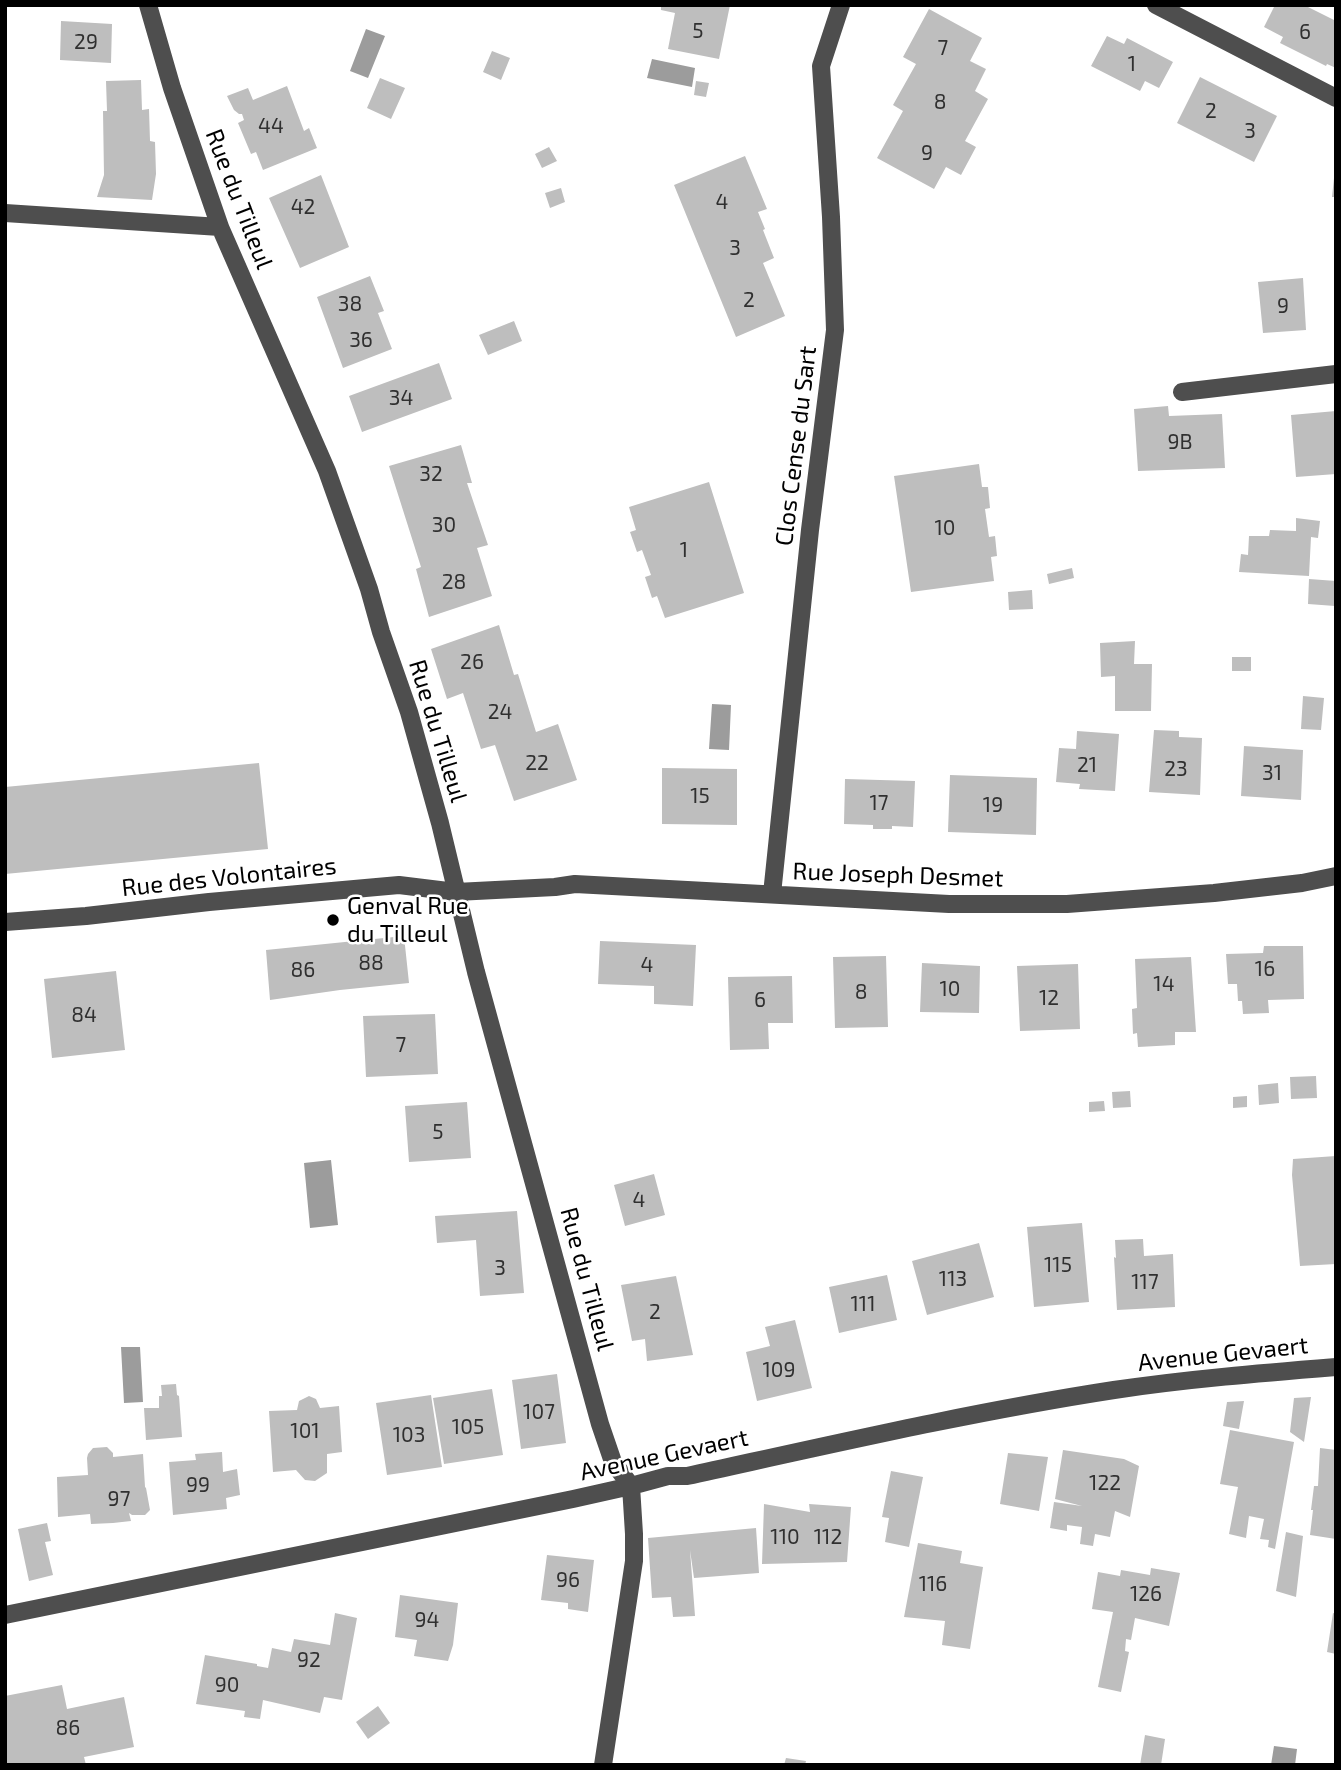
<!DOCTYPE html>
<style>
body{margin:0}
#map{position:relative;width:1341px;height:1770px;overflow:hidden;background:#fff;font-family:"Exo 2",sans-serif}
canvas{display:block}
.frame{position:absolute;inset:0;border:7px solid #000;pointer-events:none}
</style>
<div id="map">
<canvas width="1341" height="1770"></canvas>
<div class="frame"></div>
</div>
<script>
const context = document.querySelector('canvas').getContext('2d');
context.lineJoin = 'round';
function fill(path, color) {
  context.fillStyle = color;
  context.fill(path, 'evenodd');
}
function trace(path, color, width, dash) {
  context.strokeStyle = color;
  context.lineWidth = width;
  context.lineCap = dash ? 'butt' : 'round';
  context.setLineDash(dash || []);
  context.stroke(path);
}
function write(font, color, halo, rows, align = 'center') {
  context.font = font + ' "Exo 2",sans-serif';
  context.lineWidth = 5;
  context.setLineDash([]);
  context.textBaseline = 'middle';
  context.strokeStyle = halo;
  context.fillStyle = color;
  for (const [text, x, y, turn = 0] of rows) {
    context.save();
    context.translate(x, y);
    context.rotate((+turn || 0) * Math.PI / 180);
    context.textAlign = isNaN(turn) ? turn : align;
    if (halo) context.strokeText(text, 0, 0);
    context.fillText(text, 0, 0);
    context.restore();
  }
}
fill(new Path2D(`
 M 366,29 L 385,36 L 368,78 L 350,71 Z
 M 652,59 L 695,68 L 692,87 L 647,78 Z
 M 712,704 L 731,705 L 729,750 L 709,749 Z
 M 331,1160 L 338,1225 L 310,1228 L 304,1163 Z
 M 121,1347 L 140,1347 L 143,1402 L 124,1403 Z
 M 1274,1746 L 1297,1749 L 1295,1765 L 1271,1765 Z`), '#9c9c9c');
fill(new Path2D(`
 M 661,5 L 730,5 L 719,59 L 668,49 L 675,13 L 661,10 Z
 M 1275,5 L 1304,5 L 1336,21 L 1336,68 L 1327,64 L 1326,66 L 1280,43 L 1283,37 L 1264,27 Z
 M 929,9 L 982,38 L 970,61 L 986,69 L 975,91 L 988,99 L 965,141 L 976,147 L 961,175 L 946,167 L 934,189 L 877,158 L 903,111 L 893,105 L 916,64 L 903,57 Z
 M 61,21 L 112,24 L 111,63 L 60,60 Z
 M 1107,36 L 1124,44 L 1127,38 L 1173,62 L 1159,88 L 1145,81 L 1140,91 L 1091,66 Z
 M 492,51 L 510,58 L 501,80 L 483,72 Z
 M 1200,77 L 1277,116 L 1254,162 L 1177,123 Z
 M 380,78 L 405,88 L 391,119 L 367,108 Z
 M 141,80 L 142,110 L 149,109 L 150,141 L 155,142 L 156,174 L 152,200 L 97,197 L 104,175 L 103,111 L 107,111 L 106,81 Z
 M 696,81 L 709,83 L 706,97 L 694,95 Z
 M 287,86 L 304,131 L 309,128 L 317,148 L 263,170 L 256,152 L 251,154 L 238,123 L 244,120 L 242,114 L 239,114 L 234,110 L 227,96 L 248,88 L 253,100 Z
 M 549,147 L 557,161 L 542,168 L 535,154 Z
 M 745,156 L 767,209 L 758,212 L 765,229 L 763,230 L 774,258 L 763,263 L 785,316 L 736,337 L 674,185 Z
 M 321,175 L 349,247 L 300,268 L 269,198 Z
 M 1334,178 L 1336,178 L 1336,197 L 1332,197 Z
 M 561,188 L 565,202 L 550,208 L 545,193 Z
 M 370,276 L 384,311 L 378,313 L 392,349 L 343,368 L 317,297 Z
 M 1303,278 L 1306,330 L 1263,333 L 1258,282 Z
 M 514,321 L 522,341 L 488,355 L 479,335 Z
 M 439,363 L 452,399 L 362,432 L 349,396 Z
 M 1168,406 L 1169,416 L 1222,414 L 1225,468 L 1138,471 L 1134,409 Z
 M 1336,411 L 1336,474 L 1296,477 L 1291,415 Z
 M 461,445 L 472,483 L 467,483 L 488,545 L 477,548 L 492,596 L 429,617 L 416,569 L 421,567 L 389,466 Z
 M 979,464 L 982,487 L 988,487 L 990,508 L 985,509 L 989,537 L 995,536 L 997,556 L 991,557 L 994,581 L 911,592 L 894,476 Z
 M 709,482 L 744,593 L 665,618 L 657,596 L 652,598 L 645,577 L 651,575 L 642,550 L 637,552 L 630,532 L 636,530 L 629,507 Z
 M 1296,518 L 1320,521 L 1318,538 L 1311,537 L 1309,576 L 1239,572 L 1241,554 L 1248,555 L 1249,536 L 1269,536 L 1270,530 L 1296,531 Z
 M 1072,568 L 1074,578 L 1049,584 L 1047,574 Z
 M 1309,579 L 1336,581 L 1335,606 L 1308,604 Z
 M 1032,590 L 1033,609 L 1009,610 L 1008,592 Z
 M 499,625 L 514,675 L 518,674 L 536,732 L 558,724 L 577,780 L 514,801 L 495,745 L 481,749 L 463,693 L 447,699 L 431,649 Z
 M 1135,641 L 1134,664 L 1152,664 L 1151,711 L 1115,711 L 1115,676 L 1101,677 L 1100,643 Z
 M 1232,657 L 1251,657 L 1251,671 L 1232,671 Z
 M 1303,696 L 1324,698 L 1321,730 L 1301,729 Z
 M 1154,730 L 1179,731 L 1179,737 L 1202,738 L 1200,795 L 1149,792 Z
 M 1077,731 L 1119,734 L 1115,791 L 1079,789 L 1080,784 L 1056,782 L 1059,748 L 1076,749 Z
 M 1244,746 L 1303,750 L 1301,800 L 1241,796 Z
 M 259,763 L 268,849 L 5,874 L 5,787 Z
 M 662,768 L 737,769 L 737,825 L 662,824 Z
 M 950,775 L 1037,778 L 1036,835 L 948,832 Z
 M 845,779 L 915,781 L 913,827 L 892,826 L 892,829 L 873,829 L 873,825 L 844,824 Z
 M 404,936 L 409,983 L 340,990 L 270,1000 L 266,950 Z
 M 600,941 L 696,945 L 693,1006 L 654,1004 L 654,986 L 598,984 Z
 M 1264,946 L 1303,946 L 1304,999 L 1268,1000 L 1269,1013 L 1243,1014 L 1242,1001 L 1238,1001 L 1237,984 L 1228,984 L 1226,954 L 1263,953 Z
 M 886,956 L 888,1027 L 835,1028 L 833,957 Z
 M 1191,957 L 1196,1032 L 1175,1032 L 1175,1045 L 1138,1047 L 1137,1033 L 1133,1034 L 1132,1009 L 1137,1008 L 1135,959 Z
 M 922,963 L 980,966 L 979,1013 L 920,1012 Z
 M 1078,964 L 1080,1029 L 1020,1031 L 1017,966 Z
 M 116,971 L 125,1050 L 52,1058 L 44,979 Z
 M 792,976 L 793,1023 L 768,1023 L 769,1049 L 730,1050 L 728,977 Z
 M 435,1014 L 438,1074 L 366,1077 L 363,1016 Z
 M 1316,1076 L 1317,1098 L 1291,1099 L 1290,1077 Z
 M 1278,1083 L 1279,1103 L 1259,1105 L 1258,1085 Z
 M 1130,1091 L 1131,1107 L 1113,1108 L 1112,1092 Z
 M 1247,1096 L 1247,1107 L 1233,1108 L 1233,1097 Z
 M 1104,1101 L 1105,1111 L 1089,1112 L 1089,1102 Z
 M 467,1102 L 471,1158 L 409,1162 L 405,1106 Z
 M 1336,1156 L 1336,1264 L 1300,1266 L 1292,1175 L 1293,1159 Z
 M 654,1174 L 665,1215 L 625,1226 L 614,1185 Z
 M 517,1211 L 524,1293 L 480,1296 L 476,1240 L 437,1243 L 435,1216 Z
 M 1082,1223 L 1089,1302 L 1034,1307 L 1027,1227 Z
 M 1143,1239 L 1144,1256 L 1173,1254 L 1175,1307 L 1117,1310 L 1114,1257 L 1116,1258 L 1115,1240 Z
 M 979,1243 L 994,1297 L 927,1315 L 912,1261 Z
 M 887,1275 L 897,1320 L 839,1333 L 829,1287 Z
 M 676,1276 L 693,1355 L 647,1361 L 645,1339 L 632,1341 L 621,1285 Z
 M 795,1320 L 812,1388 L 757,1401 L 746,1352 L 770,1346 L 765,1327 Z
 M 557,1374 L 566,1443 L 521,1449 L 512,1380 Z
 M 176,1384 L 177,1395 L 179,1396 L 182,1437 L 146,1440 L 144,1408 L 159,1408 L 159,1396 L 162,1396 L 161,1385 Z
 M 492,1389 L 503,1455 L 444,1464 L 433,1398 Z
 M 431,1395 L 442,1467 L 387,1475 L 376,1403 Z
 M 309,1396 L 316,1399 L 320,1408 L 339,1406 L 342,1452 L 327,1454 L 327,1473 L 315,1481 L 305,1480 L 296,1470 L 273,1472 L 269,1411 L 297,1410 L 299,1401 Z
 M 1311,1397 L 1304,1442 L 1290,1432 L 1294,1398 Z
 M 1244,1401 L 1239,1429 L 1223,1426 L 1227,1402 Z
 M 1230,1430 L 1294,1442 L 1275,1549 L 1268,1547 L 1269,1540 L 1260,1539 L 1264,1519 L 1249,1516 L 1246,1538 L 1229,1534 L 1238,1487 L 1220,1484 Z
 M 107,1447 L 113,1453 L 113,1457 L 143,1454 L 145,1487 L 146,1488 L 150,1510 L 145,1515 L 132,1515 L 129,1513 L 131,1521 L 113,1523 L 91,1524 L 90,1514 L 58,1517 L 57,1477 L 88,1475 L 87,1458 L 88,1454 L 93,1448 Z
 M 1320,1448 L 1336,1450 L 1336,1539 L 1310,1535 L 1313,1510 L 1311,1510 L 1314,1486 L 1318,1486 Z
 M 1063,1450 L 1124,1459 L 1139,1466 L 1130,1517 L 1115,1511 L 1110,1537 L 1095,1534 L 1093,1546 L 1080,1544 L 1082,1527 L 1067,1525 L 1067,1531 L 1050,1528 L 1054,1502 L 1082,1506 L 1055,1499 Z
 M 222,1452 L 223,1472 L 237,1469 L 240,1495 L 226,1498 L 227,1509 L 173,1515 L 169,1462 L 196,1460 L 195,1454 Z
 M 1008,1453 L 1048,1457 L 1039,1511 L 1000,1504 Z
 M 891,1471 L 923,1477 L 909,1547 L 885,1542 L 889,1518 L 882,1517 Z
 M 764,1504 L 810,1512 L 809,1504 L 851,1507 L 847,1562 L 762,1564 Z
 M 47,1523 L 51,1541 L 45,1542 L 53,1575 L 29,1581 L 18,1529 Z
 M 756,1528 L 759,1573 L 694,1578 L 690,1550 L 695,1616 L 673,1617 L 671,1597 L 652,1598 L 648,1538 Z
 M 1286,1532 L 1303,1536 L 1296,1597 L 1276,1591 Z
 M 918,1543 L 962,1551 L 960,1563 L 983,1567 L 970,1649 L 942,1645 L 945,1621 L 904,1617 Z
 M 547,1555 L 594,1560 L 588,1612 L 568,1609 L 568,1603 L 541,1600 Z
 M 1151,1568 L 1180,1573 L 1169,1626 L 1135,1618 L 1131,1640 L 1126,1639 L 1125,1651 L 1129,1652 L 1121,1692 L 1098,1687 L 1113,1612 L 1092,1609 L 1098,1572 L 1120,1576 L 1121,1570 L 1150,1575 Z
 M 400,1595 L 458,1603 L 453,1645 L 448,1661 L 414,1656 L 417,1640 L 395,1637 Z
 M 335,1613 L 357,1618 L 342,1700 L 324,1697 L 320,1713 L 263,1700 L 260,1719 L 244,1717 L 245,1711 L 196,1704 L 205,1655 L 257,1664 L 257,1666 L 268,1668 L 272,1648 L 291,1652 L 294,1639 L 330,1645 Z
 M 1333,1613 L 1336,1614 L 1336,1654 L 1327,1652 Z
 M 62,1685 L 67,1709 L 124,1697 L 134,1747 L 84,1757 L 86,1765 L 5,1765 L 5,1696 Z
 M 378,1706 L 390,1723 L 368,1739 L 356,1722 Z
 M 1145,1735 L 1165,1739 L 1161,1765 L 1140,1765 Z
 M 786,1758 L 806,1761 L 805,1765 L 784,1765 Z`), '#bebebe');
trace(new Path2D(`
 M 148,5 L 172,88 L 220,227 L 327,471 L 369,589 L 381,632 L 409,712 L 440,823 L 476,972 L 600,1424 L 613,1462 L 631,1486 L 634,1534 L 634,1561 L 603,1765
 M 1156,5 L 1336,98
 M 5,213 L 220,227
 M 1182,392 L 1336,374
 M 772,894 L 810,530 L 835,330 L 831,217 L 821,66 L 841,5
 M 5,922 L 86,916 L 209,902 L 399,885 L 456,892 L 555,887 L 575,884 L 949,904 L 1067,904 L 1214,893 L 1302,883 L 1336,876
 M 5,1615 L 573,1499 L 631,1486 L 668,1476 L 687,1476 C 829,1445 971,1412 1114,1390 C 1188,1379 1262,1373 1336,1367`), '#4e4e4e', 18);
for (const [x, y, r, color] of [
 [333,920,7,"#000"]
]) {
  const dot = new Path2D();
  dot.arc(x, y, r, 0, 2 * Math.PI);
  context.fillStyle = color;
  context.fill(dot);
  trace(dot, '#fff', 2.5);
}
write('21px', '#303030', null, [
 ["5",698,31],
 ["6",1305,32],
 ["29",86,42],
 ["7",943,48],
 ["1",1132,64],
 ["8",940,102],
 ["2",1211,111],
 ["44",271,126],
 ["3",1250,131],
 ["9",927,153],
 ["4",722,202],
 ["42",303,207],
 ["3",735,248],
 ["2",749,300],
 ["38",350,304],
 ["9",1283,306],
 ["36",361,340],
 ["34",401,398],
 ["9B",1180,442],
 ["32",431,474],
 ["30",444,525],
 ["10",945,528],
 ["1",684,550],
 ["28",454,582],
 ["26",472,662],
 ["24",500,712],
 ["22",537,763],
 ["21",1087,765],
 ["23",1176,769],
 ["31",1272,773],
 ["15",700,796],
 ["17",879,803],
 ["19",993,805],
 ["88",371,963],
 ["4",647,965],
 ["16",1265,969],
 ["86",303,970],
 ["14",1164,984],
 ["10",950,989],
 ["8",861,992],
 ["12",1049,998],
 ["6",760,1000],
 ["84",84,1015],
 ["7",401,1045],
 ["5",438,1132],
 ["4",639,1200],
 ["115",1058,1265],
 ["3",500,1268],
 ["113",953,1279],
 ["117",1145,1282],
 ["111",863,1304],
 ["2",655,1312],
 ["109",779,1370],
 ["107",539,1412],
 ["105",468,1427],
 ["101",305,1431],
 ["103",409,1435],
 ["122",1105,1483],
 ["99",198,1485],
 ["97",119,1499],
 ["110",785,1537],
 ["112",828,1537],
 ["96",568,1580],
 ["116",933,1584],
 ["126",1146,1594],
 ["94",427,1620],
 ["92",309,1660],
 ["90",227,1685],
 ["86",68,1728]
]);
write('24px', '#000', '#fff', [
 ["Rue du Tilleul",239,199,69],
 ["Clos Cense du Sart",796,446,-83],
 ["Rue du Tilleul",438,731,73],
 ["Rue Joseph Desmet",898,875,2],
 ["Rue des Volontaires",229,877,-6],
 ["Rue du Tilleul",587,1279,75],
 ["Avenue Gevaert",1223,1354,-6],
 ["Avenue Gevaert",664,1455,-12]
]);
write('24px', '#000', '#fff', [
 ["Genval Rue",347,906],
 ["du Tilleul",347,934]
], 'left');
</script>
